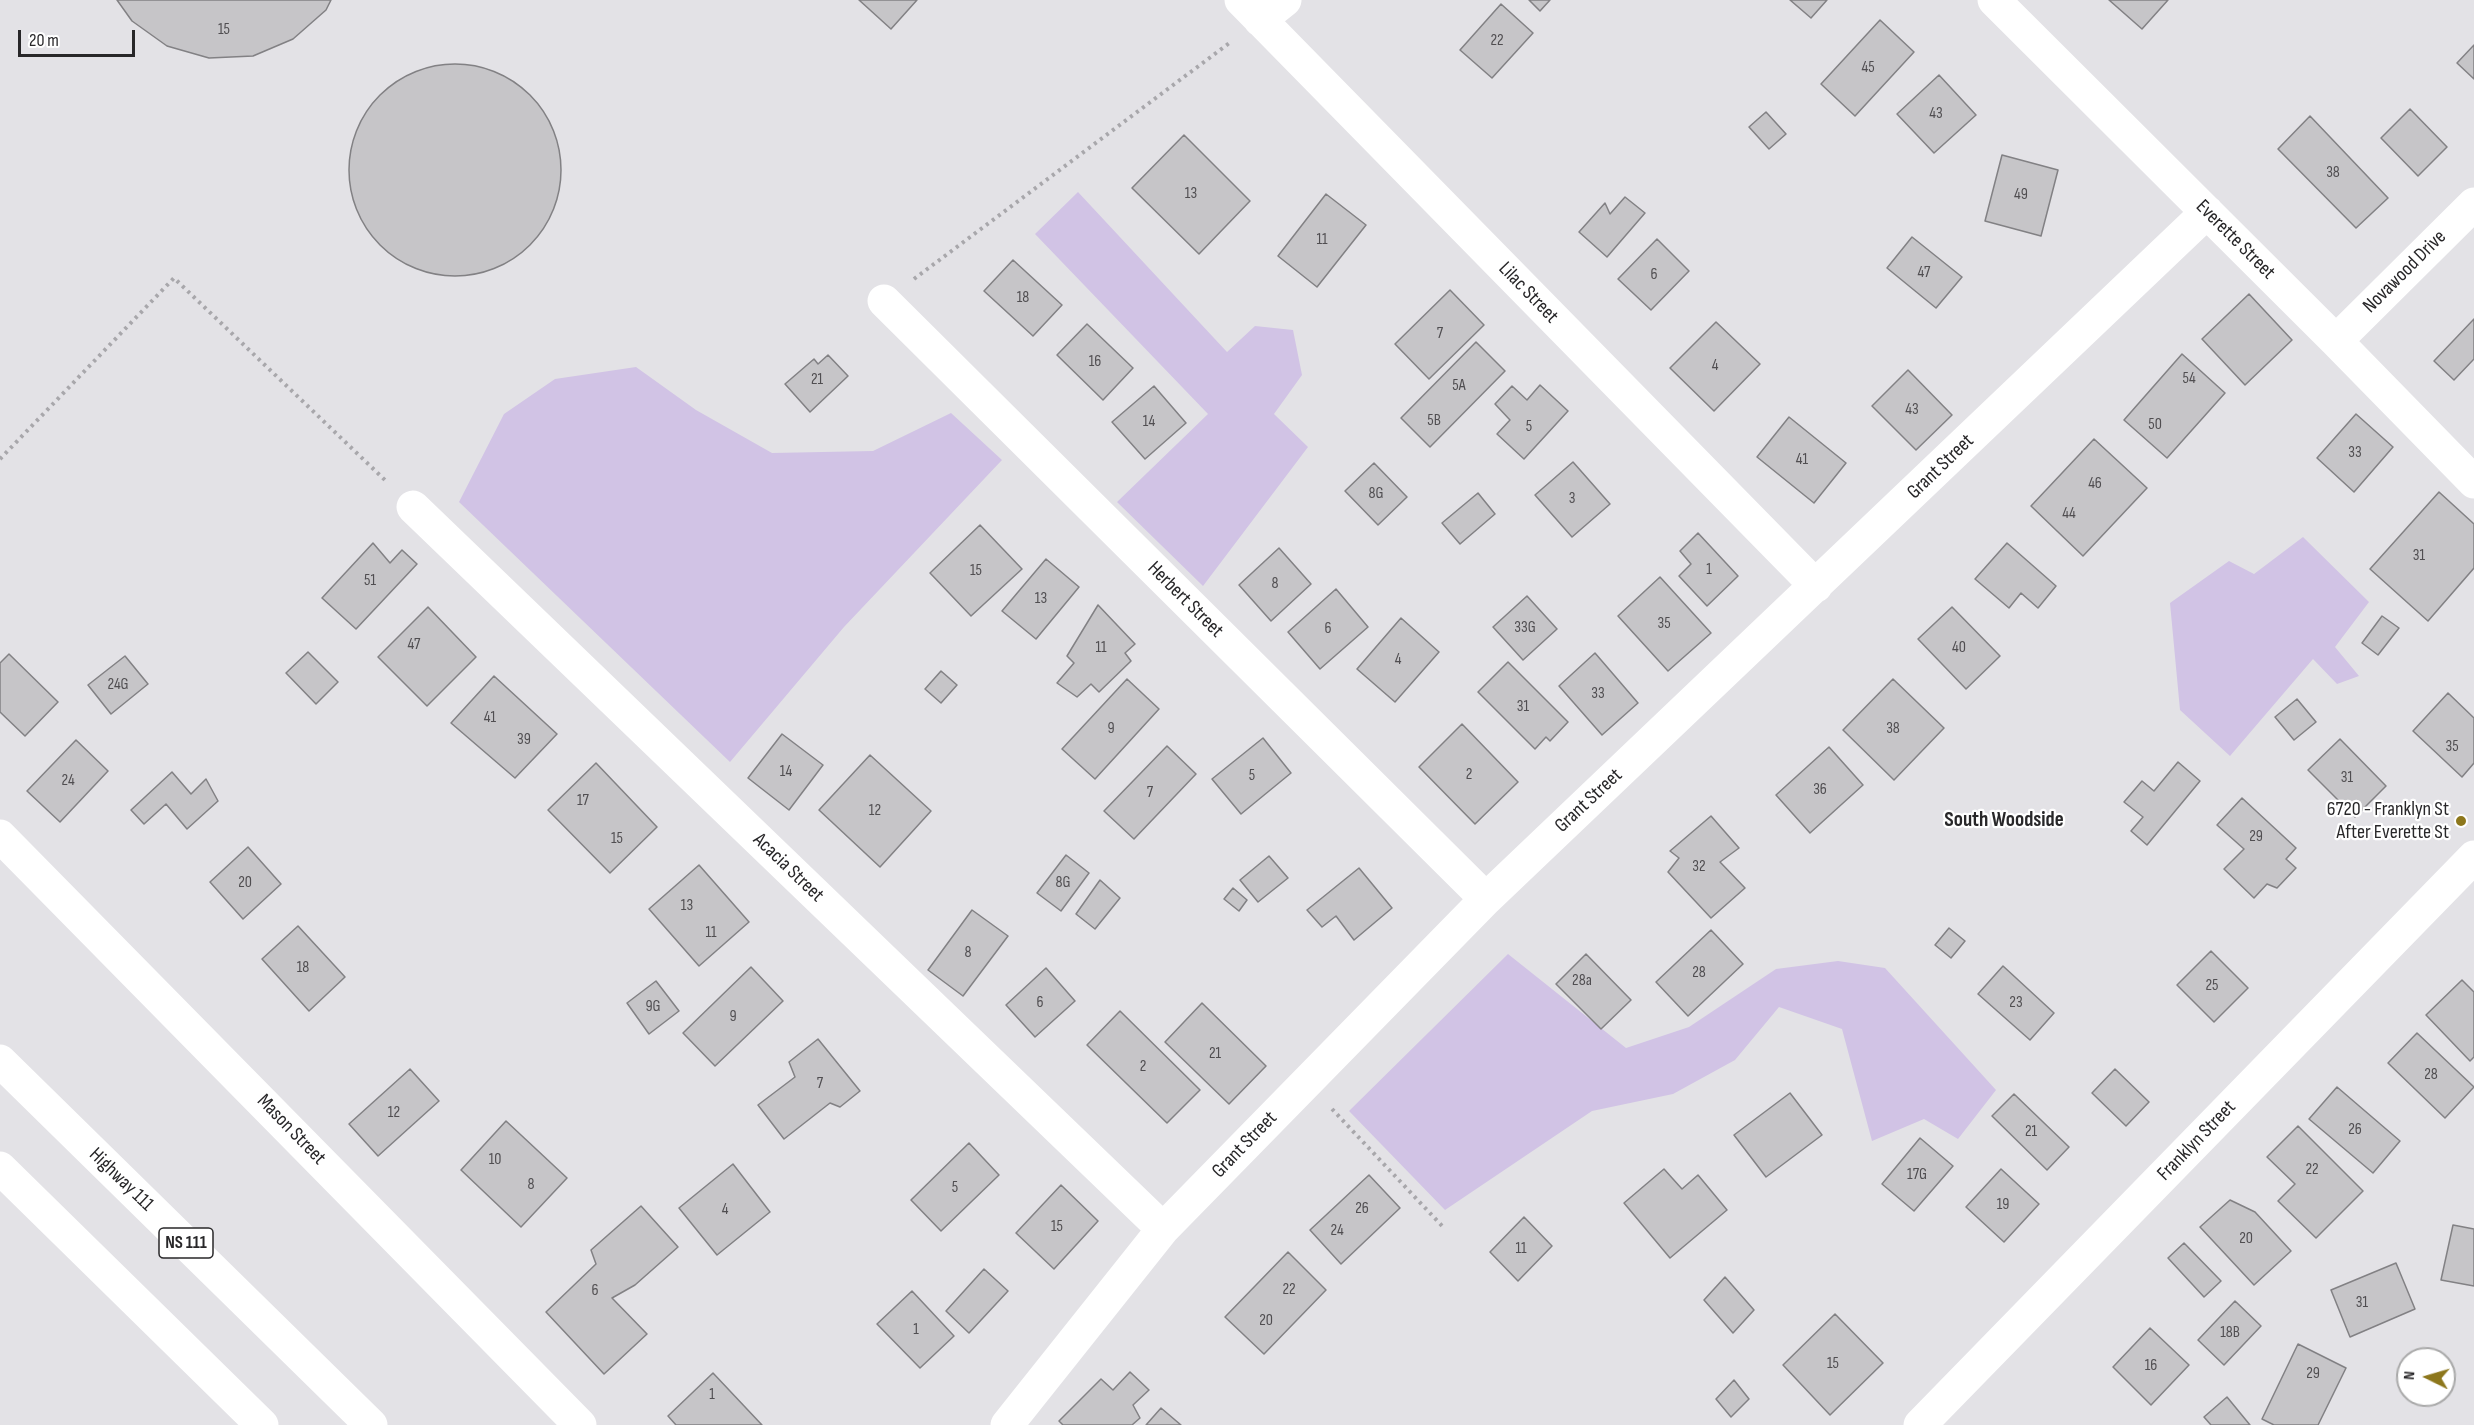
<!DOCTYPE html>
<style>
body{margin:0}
#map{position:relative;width:2474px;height:1425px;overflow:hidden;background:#e3e2e6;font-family:"Sofia Sans Condensed",sans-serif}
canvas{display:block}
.north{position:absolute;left:2396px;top:1347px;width:60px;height:60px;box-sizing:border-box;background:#fff;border:2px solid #a9a9a9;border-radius:50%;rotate:275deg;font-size:16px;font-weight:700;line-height:24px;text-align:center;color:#282729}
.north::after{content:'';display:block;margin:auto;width:21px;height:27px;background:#8d771c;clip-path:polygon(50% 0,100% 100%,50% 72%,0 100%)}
.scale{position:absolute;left:18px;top:30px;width:117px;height:27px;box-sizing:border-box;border:3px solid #282729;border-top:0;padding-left:8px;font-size:18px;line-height:21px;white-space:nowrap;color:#282729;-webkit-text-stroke:4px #fff;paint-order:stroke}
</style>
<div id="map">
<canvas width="2474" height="1425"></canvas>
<div class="north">N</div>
<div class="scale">20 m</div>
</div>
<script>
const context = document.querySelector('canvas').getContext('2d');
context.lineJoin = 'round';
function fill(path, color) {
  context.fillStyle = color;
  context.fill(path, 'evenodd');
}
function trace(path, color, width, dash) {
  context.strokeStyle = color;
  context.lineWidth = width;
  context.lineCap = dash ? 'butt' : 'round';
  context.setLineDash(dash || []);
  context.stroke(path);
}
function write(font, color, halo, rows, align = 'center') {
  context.font = font + ' "Sofia Sans Condensed",sans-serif';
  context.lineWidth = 4.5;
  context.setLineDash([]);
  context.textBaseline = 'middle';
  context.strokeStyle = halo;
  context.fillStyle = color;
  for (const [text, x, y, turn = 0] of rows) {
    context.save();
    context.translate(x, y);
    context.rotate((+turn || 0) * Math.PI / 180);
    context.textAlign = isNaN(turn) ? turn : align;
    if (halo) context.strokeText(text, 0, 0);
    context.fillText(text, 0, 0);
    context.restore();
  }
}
fill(new Path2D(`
 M 1078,192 L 1227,352 L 1255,326 L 1293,330 L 1302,375 L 1274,414 L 1308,447 L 1203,586 L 1117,502 L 1208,414 L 1035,234 Z
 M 636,367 L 696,410 L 772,453 L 873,451 L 951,413 L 1002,460 L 844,627 L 730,762 L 459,502 L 504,414 L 555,379 Z
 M 2303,537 L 2369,602 L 2335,647 L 2359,676 L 2337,684 L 2313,659 L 2230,756 L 2180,710 L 2170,603 L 2229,561 L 2254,574 Z
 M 1508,954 L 1626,1048 L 1689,1027 L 1776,969 L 1838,961 L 1885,968 L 1996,1090 L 1958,1139 L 1924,1119 L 1872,1141 L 1842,1029 L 1779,1007 L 1735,1060 L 1673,1094 L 1592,1111 L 1445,1210 L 1349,1111 Z`), '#d1c3e5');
const building = new Path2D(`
 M 117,0 L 331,0 L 326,10 L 293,39 L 253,56 L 209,58 L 167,46 L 132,21 Z
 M 859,0 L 917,0 L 891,29 Z
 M 1529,0 L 1550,0 L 1540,11 Z
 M 1790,0 L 1827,0 L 1811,18 Z
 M 2109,0 L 2168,0 L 2142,29 Z
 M 1501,4 L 1533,33 L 1492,78 L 1460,50 Z
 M 1880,20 L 1914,52 L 1855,116 L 1821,84 Z
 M 2474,45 L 2474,79 L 2457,63 Z
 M349 170a106 106 0 1 1 212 0a106 106 0 1 1-212 0Z
 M 1939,75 L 1976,115 L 1934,153 L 1897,114 Z
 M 2410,109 L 2447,147 L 2418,176 L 2381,138 Z
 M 1766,112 L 1786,134 L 1769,149 L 1749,127 Z
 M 2310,116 L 2388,198 L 2356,228 L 2278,149 Z
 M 1184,135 L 1250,201 L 1199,254 L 1132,188 Z
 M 2002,155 L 2058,170 L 2041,236 L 1985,221 Z
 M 1326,194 L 1366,225 L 1317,287 L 1278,256 Z
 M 1625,197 L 1645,213 L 1607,257 L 1579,232 L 1605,203 L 1610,214 Z
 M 1912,237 L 1962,277 L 1936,308 L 1887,268 Z
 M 1657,239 L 1689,271 L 1651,310 L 1618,279 Z
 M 1013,260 L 1062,305 L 1033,336 L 984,291 Z
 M 1450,290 L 1484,325 L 1429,379 L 1395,344 Z
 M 2249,294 L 2292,340 L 2245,385 L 2202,339 Z
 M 2474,319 L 2474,359 L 2454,380 L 2434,361 Z
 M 1716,322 L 1760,364 L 1714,411 L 1670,368 Z
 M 1087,324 L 1133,368 L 1103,400 L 1057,355 Z
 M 1476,342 L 1505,371 L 1430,447 L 1401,418 Z
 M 2182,354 L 2225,393 L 2167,458 L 2124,420 Z
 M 828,355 L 848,376 L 810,412 L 785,384 L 814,359 L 818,364 Z
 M 1908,370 L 1952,415 L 1916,450 L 1872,406 Z
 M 1540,385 L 1568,411 L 1524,459 L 1497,434 L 1510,420 L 1495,404 L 1512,386 L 1527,400 Z
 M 1154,386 L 1186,423 L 1145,459 L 1112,422 Z
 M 2356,414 L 2393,447 L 2354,492 L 2317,458 Z
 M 1789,417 L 1846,463 L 1814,503 L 1757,457 Z
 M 2094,439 L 2147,488 L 2083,556 L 2031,506 Z
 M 1573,462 L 1610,504 L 1572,537 L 1535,495 Z
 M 1374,463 L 1407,497 L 1378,525 L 1345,491 Z
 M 2439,492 L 2474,524 L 2474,568 L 2428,621 L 2370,569 Z
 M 1478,493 L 1495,514 L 1460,544 L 1442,523 Z
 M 980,525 L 1022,569 L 971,616 L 930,573 Z
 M 1698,533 L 1738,576 L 1707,606 L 1679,576 L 1691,564 L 1680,551 Z
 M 373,543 L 390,563 L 402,550 L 417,564 L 356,629 L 322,598 Z
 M 2007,543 L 2056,586 L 2038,608 L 2021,593 L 2009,608 L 1975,579 Z
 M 1279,548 L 1311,584 L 1271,621 L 1239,585 Z
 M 1046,559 L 1079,587 L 1036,639 L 1002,611 Z
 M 1660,577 L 1711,633 L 1668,671 L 1618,616 Z
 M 1336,589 L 1368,627 L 1320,669 L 1288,632 Z
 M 1527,596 L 1557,629 L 1523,660 L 1493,627 Z
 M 1098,605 L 1135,644 L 1125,653 L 1131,661 L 1099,692 L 1091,684 L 1077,697 L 1057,683 L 1074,663 L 1067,656 Z
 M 428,607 L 476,657 L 427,706 L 378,657 Z
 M 1952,607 L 2000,656 L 1966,689 L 1918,639 Z
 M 2382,616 L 2399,628 L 2378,655 L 2362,643 Z
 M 1401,618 L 1439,652 L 1395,702 L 1357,669 Z
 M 308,652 L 338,682 L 316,704 L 286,673 Z
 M 1595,653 L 1638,703 L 1602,735 L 1559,686 Z
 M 9,654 L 58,702 L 25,736 L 0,712 L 0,663 Z
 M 125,656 L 148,684 L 111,714 L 88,685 Z
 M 1508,662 L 1568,722 L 1550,741 L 1546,737 L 1535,749 L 1478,692 Z
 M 941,671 L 957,685 L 941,703 L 925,689 Z
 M 494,676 L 557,734 L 515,778 L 451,723 Z
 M 1127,679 L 1159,709 L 1095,779 L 1062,749 Z
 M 1893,679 L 1944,728 L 1894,780 L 1843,730 Z
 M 2448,693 L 2474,718 L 2474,763 L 2462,777 L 2413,731 Z
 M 2297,699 L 2316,722 L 2294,740 L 2275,717 Z
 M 1462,724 L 1518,782 L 1475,824 L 1419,767 Z
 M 782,734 L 823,765 L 789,810 L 748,778 Z
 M 1263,738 L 1291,773 L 1241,814 L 1212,779 Z
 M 2340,739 L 2386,786 L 2355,817 L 2308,770 Z
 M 76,740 L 108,771 L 60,822 L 27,791 Z
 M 1167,746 L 1196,774 L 1134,839 L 1104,811 Z
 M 1829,747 L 1863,785 L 1810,833 L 1776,795 Z
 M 870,755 L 931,811 L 880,867 L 819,810 Z
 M 2178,762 L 2200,781 L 2147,845 L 2131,831 L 2143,817 L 2124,802 L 2142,781 L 2154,791 Z
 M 596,763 L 657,827 L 610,873 L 548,810 Z
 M 172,772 L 191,794 L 206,779 L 218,801 L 187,829 L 166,804 L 144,824 L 131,810 Z
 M 2242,798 L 2296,848 L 2286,859 L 2296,868 L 2277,888 L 2267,884 L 2254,898 L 2224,869 L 2244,849 L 2217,825 Z
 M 1711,816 L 1739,848 L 1720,862 L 1745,888 L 1711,918 L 1668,872 L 1679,858 L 1670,851 Z
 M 248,847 L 281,884 L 243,919 L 210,882 Z
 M 1066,855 L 1089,873 L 1061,911 L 1037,893 Z
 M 1269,856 L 1288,878 L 1258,902 L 1240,880 Z
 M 699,865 L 749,922 L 699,966 L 649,909 Z
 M 1359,868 L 1392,908 L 1354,940 L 1336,916 L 1322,927 L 1307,910 Z
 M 1100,880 L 1120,898 L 1095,929 L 1076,914 Z
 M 1233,888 L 1247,900 L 1239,911 L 1224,899 Z
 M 972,910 L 1008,936 L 963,996 L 928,970 Z
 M 298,926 L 345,977 L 309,1011 L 262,959 Z
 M 1949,928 L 1965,941 L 1951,958 L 1935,945 Z
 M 1711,930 L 1743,964 L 1688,1016 L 1656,982 Z
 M 2211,951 L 2248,988 L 2214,1022 L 2177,985 Z
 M 1586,954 L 1631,1000 L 1601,1029 L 1556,984 Z
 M 2003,966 L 2054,1013 L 2030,1040 L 1978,994 Z
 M 751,967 L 783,1001 L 715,1066 L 683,1033 Z
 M 1046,968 L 1075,1001 L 1035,1037 L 1006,1005 Z
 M 2462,980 L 2474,992 L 2474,1057 L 2470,1061 L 2426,1015 Z
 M 656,981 L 679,1011 L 649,1034 L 627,1003 Z
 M 1202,1003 L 1266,1066 L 1229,1104 L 1165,1042 Z
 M 1120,1011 L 1200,1090 L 1167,1123 L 1087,1045 Z
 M 2417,1033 L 2474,1087 L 2445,1118 L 2388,1063 Z
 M 818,1039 L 860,1091 L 840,1107 L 830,1103 L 784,1139 L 758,1105 L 795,1077 L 789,1062 Z
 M 410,1069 L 439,1101 L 378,1156 L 349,1124 Z
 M 2115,1069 L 2149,1102 L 2126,1126 L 2092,1093 Z
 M 2337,1087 L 2400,1141 L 2373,1173 L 2309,1119 Z
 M 1790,1093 L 1822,1135 L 1766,1177 L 1734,1135 Z
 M 2014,1094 L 2069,1147 L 2047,1170 L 1992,1116 Z
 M 506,1121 L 567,1178 L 521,1227 L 461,1170 Z
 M 2298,1126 L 2363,1191 L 2316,1238 L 2278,1201 L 2295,1184 L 2267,1157 Z
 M 1920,1138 L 1953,1166 L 1914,1211 L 1882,1184 Z
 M 969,1143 L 999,1175 L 941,1231 L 911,1200 Z
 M 733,1164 L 770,1212 L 717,1255 L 679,1208 Z
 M 1664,1169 L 1682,1189 L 1698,1175 L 1727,1210 L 1670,1258 L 1624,1203 Z
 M 2001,1169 L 2039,1204 L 2004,1242 L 1966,1207 Z
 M 1369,1175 L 1400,1208 L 1341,1264 L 1310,1230 Z
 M 1061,1185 L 1098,1221 L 1054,1269 L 1016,1233 Z
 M 2230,1200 L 2255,1212 L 2291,1251 L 2254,1285 L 2200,1227 Z
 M 641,1206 L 678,1247 L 635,1285 L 612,1298 L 647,1334 L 604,1374 L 546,1312 L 596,1264 L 591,1250 Z
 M 1524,1217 L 1552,1246 L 1518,1281 L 1490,1252 Z
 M 2453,1225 L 2474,1229 L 2474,1286 L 2441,1280 Z
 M 2184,1243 L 2221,1281 L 2204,1297 L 2168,1258 Z
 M 1288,1252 L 1326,1290 L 1264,1354 L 1225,1317 Z
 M 2396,1263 L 2415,1309 L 2350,1337 L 2331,1290 Z
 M 984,1269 L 1008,1291 L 969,1333 L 946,1311 Z
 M 1725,1277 L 1754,1310 L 1733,1333 L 1704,1300 Z
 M 912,1291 L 954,1336 L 920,1368 L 877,1324 Z
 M 2235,1301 L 2261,1326 L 2224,1365 L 2198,1340 Z
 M 1835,1314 L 1883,1363 L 1830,1415 L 1783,1365 Z
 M 2150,1328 L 2189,1365 L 2151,1405 L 2113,1367 Z
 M 2298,1344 L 2346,1368 L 2318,1425 L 2274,1425 L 2262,1419 Z
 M 1130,1372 L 1149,1390 L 1133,1405 L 1140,1418 L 1132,1425 L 1063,1425 L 1059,1421 L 1101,1379 L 1113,1390 Z
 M 713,1373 L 762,1425 L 676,1425 L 668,1416 Z
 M 1734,1380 L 1749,1399 L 1731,1417 L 1716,1399 Z
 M 2227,1397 L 2250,1425 L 2211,1425 L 2204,1417 Z
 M 1161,1408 L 1181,1425 L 1146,1425 Z`);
fill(building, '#c6c5c8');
trace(building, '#828184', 1.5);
trace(new Path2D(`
 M 914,279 L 1232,41
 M 0,459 L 174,278 L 387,482
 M 1332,1109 L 1444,1228`), '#a8a7ab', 4, [3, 4.5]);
trace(new Path2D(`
 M 1241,0 L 1816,586
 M 1994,0 L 2336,341 L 2474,482
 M 1260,20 L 1285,0
 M 884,301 L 1486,899
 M 2336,341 L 2474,204
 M 413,507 L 1163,1229
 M 0,836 L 580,1425
 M 1007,1425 L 1163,1229 L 1486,899 L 2207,212
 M 1920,1425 L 2474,857`), '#fff', 33);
trace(new Path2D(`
 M 0,1061 L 371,1425
 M 0,1168 L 262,1425`), '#fff', 33);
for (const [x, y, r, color] of [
 [2461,821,6,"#8d771c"]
]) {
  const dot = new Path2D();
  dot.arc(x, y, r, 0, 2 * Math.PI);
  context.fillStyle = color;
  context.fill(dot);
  trace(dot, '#fff', 2);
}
write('16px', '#504e51', null, [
 ["15",224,30],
 ["22",1497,41],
 ["45",1868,68],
 ["43",1936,114],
 ["38",2333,173],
 ["13",1191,194],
 ["49",2021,195],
 ["11",1322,240],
 ["47",1924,273],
 ["6",1654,275],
 ["18",1023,298],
 ["7",1440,334],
 ["16",1095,362],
 ["4",1715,366],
 ["54",2189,379],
 ["21",817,380],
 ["5A",1459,386],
 ["43",1912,410],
 ["5B",1434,421],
 ["14",1149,422],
 ["50",2155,425],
 ["5",1529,427],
 ["33",2355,453],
 ["41",1802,460],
 ["46",2095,484],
 ["8G",1376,494],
 ["3",1572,499],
 ["44",2069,514],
 ["31",2419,556],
 ["1",1709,570],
 ["15",976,571],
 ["51",370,581],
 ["8",1275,584],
 ["13",1041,599],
 ["35",1664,624],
 ["33G",1525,628],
 ["6",1328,629],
 ["47",414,645],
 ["11",1101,648],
 ["40",1959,648],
 ["4",1398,660],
 ["24G",118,685],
 ["33",1598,694],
 ["31",1523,707],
 ["41",490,718],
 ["9",1111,729],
 ["38",1893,729],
 ["39",524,740],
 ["35",2452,747],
 ["14",786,772],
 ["2",1469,775],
 ["5",1252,776],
 ["31",2347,778],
 ["24",68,781],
 ["36",1820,790],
 ["7",1150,793],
 ["17",583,801],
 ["12",875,811],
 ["29",2256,837],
 ["15",617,839],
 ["32",1699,867],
 ["20",245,883],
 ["8G",1063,883],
 ["13",687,906],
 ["11",711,933],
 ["8",968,953],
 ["18",303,968],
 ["28",1699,973],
 ["28a",1582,981],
 ["25",2212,986],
 ["6",1040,1003],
 ["23",2016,1003],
 ["9G",653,1007],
 ["9",733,1017],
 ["21",1215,1054],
 ["2",1143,1067],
 ["28",2431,1075],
 ["7",820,1084],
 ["12",394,1113],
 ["26",2355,1130],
 ["21",2031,1132],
 ["10",495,1160],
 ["22",2312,1170],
 ["17G",1917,1175],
 ["8",531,1185],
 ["5",955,1188],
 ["19",2003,1205],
 ["26",1362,1209],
 ["4",725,1210],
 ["15",1057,1227],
 ["24",1337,1231],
 ["20",2246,1239],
 ["11",1521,1249],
 ["22",1289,1290],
 ["6",595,1291],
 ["31",2362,1303],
 ["20",1266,1321],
 ["1",916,1330],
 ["18B",2230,1333],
 ["15",1833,1364],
 ["16",2151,1366],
 ["29",2313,1374],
 ["1",712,1395]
]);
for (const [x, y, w] of [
 [186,1243,54]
]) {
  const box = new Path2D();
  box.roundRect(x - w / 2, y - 15, w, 30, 4.5);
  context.fillStyle = '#fff';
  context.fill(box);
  trace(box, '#282729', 1.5);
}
write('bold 18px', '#282729', null, [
 ["NS 111",186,1243]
]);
write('20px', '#282729', '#fff', [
 ["Everette Street",2235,240,45],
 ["Novawood Drive",2405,272,-45],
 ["Lilac Street",1528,293,46],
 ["Grant Street",1941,467,-44],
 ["Herbert Street",1185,600,45],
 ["Grant Street",1589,801,-43],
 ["Acacia Street",788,868,44],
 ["Mason Street",291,1130,46],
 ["Franklyn Street",2197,1141,-46],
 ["Grant Street",1245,1145,-46],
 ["Highway 111",121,1180,44]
]);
write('20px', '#282729', '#fff', [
 ["6720 - Franklyn St",2449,810],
 ["After Everette St",2449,833]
], 'right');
write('bold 21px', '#282729', '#fff', [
 ["South Woodside",2004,821]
]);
</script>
